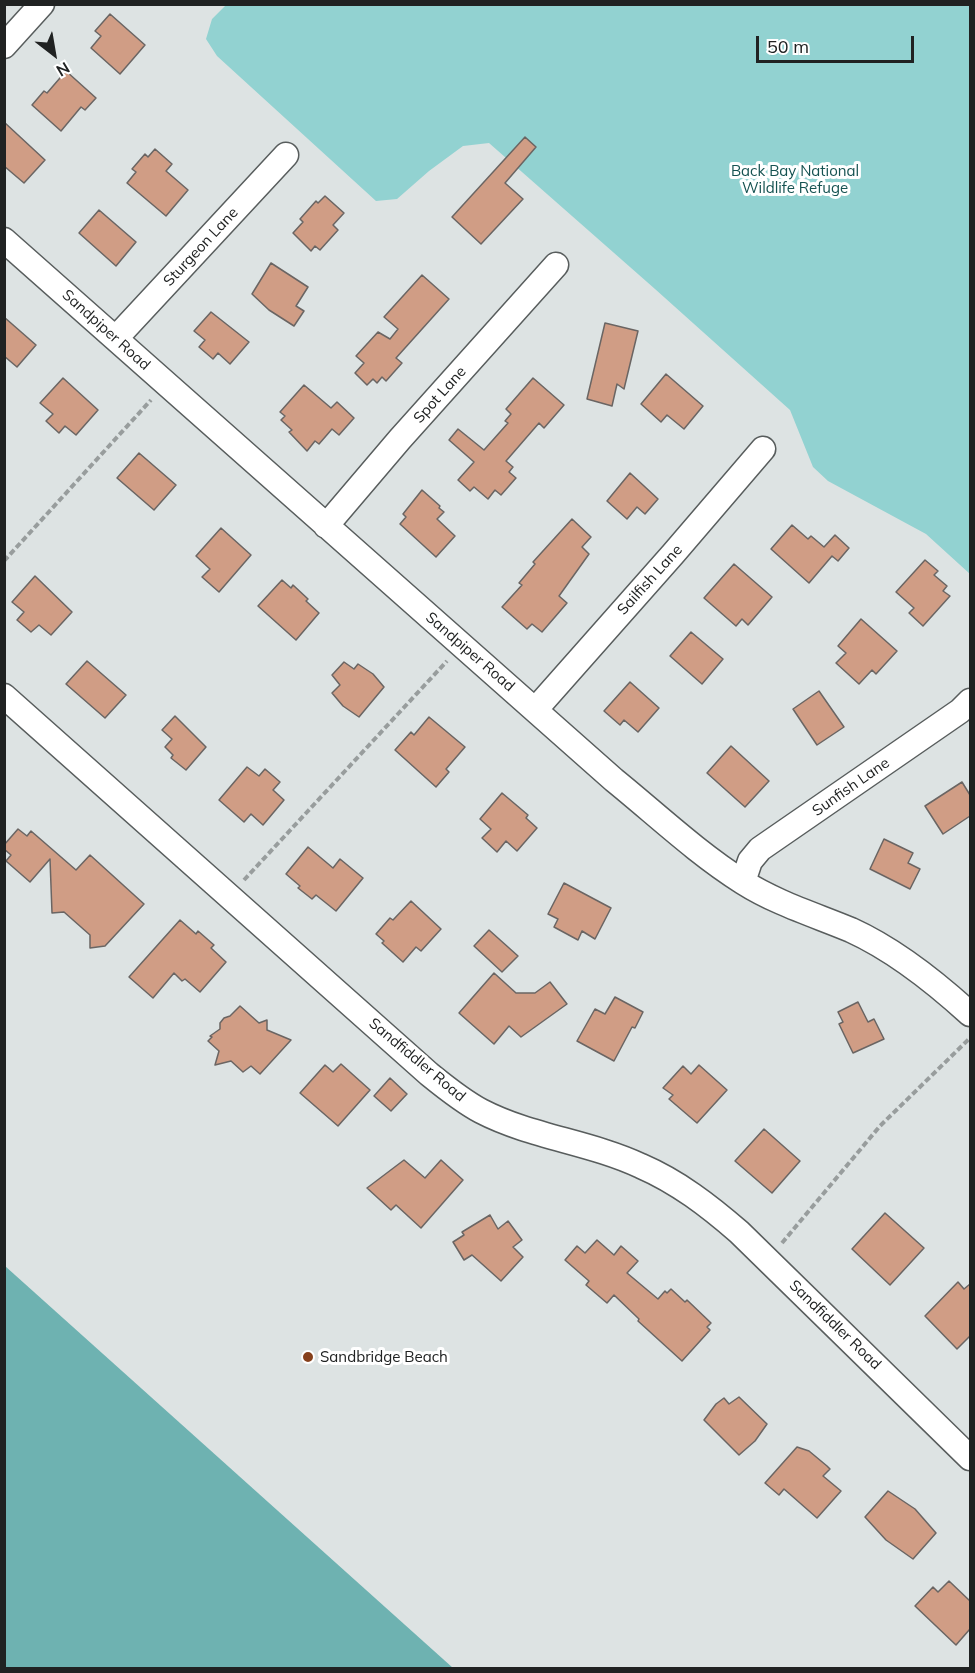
<!DOCTYPE html>
<style>
body{margin:0}
#map{position:relative;width:975px;height:1673px;overflow:hidden;background:#dde3e3;font-family:Mulish,sans-serif}
canvas{display:block}
.frame{position:absolute;inset:0;border:6px solid #202222;pointer-events:none}
.north{position:absolute;left:24px;top:24px;width:60px;height:60px;-webkit-text-stroke:4px #fff;paint-order:stroke;rotate:149deg;font-size:16px;font-weight:700;line-height:24px;text-align:center;color:#202222}
.north::after{content:'';display:block;margin:auto;width:21px;height:27px;background:#202222;clip-path:polygon(50% 0,100% 100%,50% 72%,0 100%)}
.scale{position:absolute;left:756px;top:36px;width:158px;height:27px;box-sizing:border-box;border:3px solid #202222;border-top:0;padding-left:8px;font-size:18px;line-height:21px;white-space:nowrap;color:#202222;-webkit-text-stroke:4px #fff;paint-order:stroke}
</style>
<div id="map">
<canvas width="975" height="1673"></canvas>
<div class="frame"></div>
<div class="north">N</div>
<div class="scale">50 m</div>
</div>
<script>
const context = document.querySelector('canvas').getContext('2d');
context.lineJoin = 'round';
function fill(path, color) {
  context.fillStyle = color;
  context.fill(path, 'evenodd');
}
function trace(path, color, width, dash) {
  context.strokeStyle = color;
  context.lineWidth = width;
  context.lineCap = dash ? 'butt' : 'round';
  context.setLineDash(dash || []);
  context.stroke(path);
}
function write(font, color, halo, rows, align = 'center') {
  context.font = font + ' Mulish,sans-serif';
  context.lineWidth = 6;
  context.setLineDash([]);
  context.textBaseline = 'middle';
  context.strokeStyle = halo;
  context.fillStyle = color;
  for (const [text, x, y, turn = 0] of rows) {
    context.save();
    context.translate(x, y);
    context.rotate((+turn || 0) * Math.PI / 180);
    context.textAlign = isNaN(turn) ? turn : align;
    if (halo) context.strokeText(text, 0, 0);
    context.fillText(text, 0, 0);
    context.restore();
  }
}
fill(new Path2D(`
 M 227,4 L 970,5 L 970,574 L 926,534 L 828,481 L 813,467 L 790,410 L 655,289 L 489,143 L 463,146 L 429,171 L 397,199 L 376,201 L 217,56 L 206,39 L 212,19 Z`), '#92d2d1');
fill(new Path2D(`
 M 4,1266 L 5,1266 L 453,1668 L 5,1668 Z`), '#6eb2b1');
const building = new Path2D(`
 M 110,14 L 145,45 L 120,74 L 91,48 L 101,36 L 95,31 Z
 M 66,71 L 96,98 L 85,110 L 81,107 L 61,131 L 32,105 L 44,91 L 47,93 Z
 M 4,122 L 45,160 L 24,183 L 4,166 Z
 M 525,137 L 536,147 L 505,183 L 523,199 L 481,244 L 452,217 Z
 M 155,149 L 172,164 L 166,171 L 188,190 L 166,216 L 127,183 L 136,172 L 132,169 L 145,154 L 148,157 Z
 M 325,196 L 344,213 L 333,225 L 338,230 L 320,250 L 315,246 L 311,251 L 293,233 L 303,222 L 300,219 L 316,201 L 318,203 Z
 M 99,210 L 136,242 L 116,266 L 79,233 Z
 M 271,263 L 308,287 L 296,306 L 304,311 L 294,326 L 269,310 L 252,294 Z
 M 422,275 L 449,299 L 396,358 L 402,363 L 386,381 L 382,377 L 377,383 L 373,379 L 367,385 L 355,373 L 364,363 L 356,356 L 378,332 L 390,339 L 398,329 L 384,317 Z
 M 211,312 L 249,342 L 230,364 L 218,353 L 213,359 L 199,347 L 205,340 L 194,331 Z
 M 4,317 L 36,345 L 17,367 L 4,356 Z
 M 605,323 L 638,331 L 624,389 L 617,384 L 612,406 L 587,399 Z
 M 666,374 L 703,406 L 684,429 L 667,415 L 661,422 L 641,404 Z
 M 63,378 L 98,410 L 76,435 L 65,426 L 59,433 L 46,421 L 53,414 L 40,403 Z
 M 533,378 L 564,405 L 544,428 L 539,423 L 506,461 L 513,467 L 509,472 L 516,478 L 501,495 L 495,490 L 488,499 L 474,487 L 470,491 L 458,480 L 474,462 L 449,440 L 458,429 L 484,450 L 508,423 L 505,421 L 511,414 L 506,409 Z
 M 304,385 L 331,408 L 337,402 L 354,418 L 339,435 L 332,429 L 319,444 L 315,441 L 307,451 L 289,432 L 292,430 L 281,420 L 285,416 L 280,412 Z
 M 139,453 L 176,485 L 154,510 L 117,478 Z
 M 630,473 L 658,499 L 645,514 L 637,507 L 627,519 L 607,501 Z
 M 422,490 L 440,506 L 439,508 L 444,512 L 437,519 L 455,536 L 436,557 L 400,524 L 406,517 L 403,514 Z
 M 572,519 L 591,537 L 582,547 L 589,554 L 559,596 L 567,603 L 542,632 L 532,624 L 527,629 L 502,607 L 522,585 L 519,583 L 535,564 L 533,562 Z
 M 792,525 L 808,539 L 811,536 L 824,547 L 835,535 L 849,548 L 838,561 L 832,556 L 809,583 L 771,549 Z
 M 221,528 L 251,555 L 219,592 L 202,577 L 210,569 L 196,556 Z
 M 925,560 L 938,571 L 934,575 L 947,586 L 943,591 L 950,596 L 923,626 L 909,613 L 914,608 L 896,592 Z
 M 734,564 L 772,597 L 748,625 L 742,619 L 736,626 L 704,598 Z
 M 35,576 L 72,612 L 51,635 L 39,625 L 31,632 L 17,620 L 24,612 L 12,602 Z
 M 282,580 L 291,588 L 293,585 L 308,599 L 306,601 L 319,613 L 296,640 L 258,606 Z
 M 861,619 L 897,651 L 876,674 L 872,670 L 859,684 L 836,663 L 846,653 L 838,646 Z
 M 691,632 L 723,659 L 702,684 L 670,656 Z
 M 87,661 L 126,695 L 105,718 L 66,684 Z
 M 344,662 L 354,669 L 358,664 L 373,674 L 384,687 L 359,717 L 343,706 L 332,693 L 340,685 L 332,675 Z
 M 630,682 L 659,708 L 638,732 L 624,720 L 620,725 L 604,711 Z
 M 819,691 L 844,727 L 817,745 L 793,709 Z
 M 175,716 L 206,747 L 186,770 L 171,758 L 173,755 L 165,747 L 172,739 L 162,730 Z
 M 429,717 L 465,747 L 446,769 L 449,772 L 436,787 L 395,750 L 411,732 L 414,735 Z
 M 731,746 L 769,781 L 745,807 L 707,773 Z
 M 247,767 L 259,776 L 265,769 L 280,782 L 273,790 L 284,800 L 263,825 L 251,814 L 244,822 L 219,800 Z
 M 962,782 L 970,795 L 970,816 L 943,834 L 925,806 Z
 M 502,793 L 528,815 L 526,818 L 537,828 L 517,851 L 506,841 L 497,852 L 482,838 L 491,829 L 480,819 Z
 M 18,829 L 27,836 L 31,831 L 76,870 L 90,855 L 144,904 L 105,946 L 90,948 L 90,935 L 64,912 L 52,913 L 50,859 L 30,882 L 6,861 L 11,855 L 4,849 L 4,845 Z
 M 884,839 L 913,853 L 908,863 L 920,869 L 910,889 L 870,869 Z
 M 308,847 L 333,868 L 340,859 L 363,878 L 336,911 L 316,895 L 312,899 L 298,888 L 300,886 L 286,874 Z
 M 564,883 L 611,908 L 595,939 L 582,931 L 578,940 L 554,927 L 558,919 L 548,914 Z
 M 411,901 L 441,929 L 421,951 L 416,947 L 403,962 L 382,943 L 384,941 L 376,934 L 390,918 L 393,920 Z
 M 180,920 L 196,934 L 198,931 L 214,945 L 211,948 L 226,962 L 200,992 L 185,979 L 182,981 L 174,973 L 153,998 L 129,977 Z
 M 489,930 L 518,956 L 502,972 L 474,946 Z
 M 494,973 L 516,993 L 535,993 L 550,982 L 567,1004 L 521,1037 L 509,1026 L 494,1044 L 459,1013 Z
 M 615,997 L 643,1012 L 635,1028 L 632,1027 L 614,1061 L 577,1041 L 595,1009 L 605,1014 Z
 M 858,1002 L 868,1022 L 874,1019 L 884,1039 L 853,1053 L 839,1024 L 843,1022 L 838,1012 Z
 M 240,1006 L 259,1023 L 267,1020 L 267,1030 L 291,1040 L 260,1074 L 251,1066 L 243,1072 L 231,1061 L 215,1065 L 219,1051 L 208,1041 L 212,1037 L 210,1036 L 220,1029 L 220,1023 L 224,1018 L 230,1016 Z
 M 341,1064 L 370,1090 L 338,1126 L 300,1093 L 325,1065 L 333,1072 Z
 M 699,1065 L 727,1090 L 697,1123 L 669,1099 L 673,1095 L 663,1088 L 683,1066 L 691,1074 Z
 M 390,1078 L 407,1094 L 391,1111 L 374,1096 Z
 M 764,1129 L 800,1161 L 772,1193 L 735,1161 Z
 M 404,1160 L 425,1178 L 441,1160 L 463,1180 L 421,1228 L 396,1205 L 391,1210 L 367,1188 Z
 M 885,1213 L 924,1248 L 890,1285 L 852,1249 Z
 M 490,1215 L 498,1229 L 508,1221 L 522,1240 L 513,1247 L 523,1257 L 501,1281 L 472,1255 L 464,1260 L 453,1242 L 464,1235 L 462,1232 Z
 M 597,1240 L 614,1255 L 621,1246 L 638,1261 L 627,1273 L 658,1299 L 665,1291 L 667,1293 L 671,1289 L 685,1302 L 687,1300 L 711,1323 L 707,1327 L 710,1330 L 682,1361 L 638,1321 L 639,1319 L 614,1295 L 607,1303 L 586,1285 L 589,1281 L 565,1260 L 577,1246 L 585,1253 Z
 M 958,1282 L 964,1289 L 970,1284 L 970,1336 L 957,1349 L 925,1316 Z
 M 739,1397 L 767,1424 L 755,1441 L 739,1455 L 704,1420 L 716,1404 L 724,1398 L 729,1404 Z
 M 797,1447 L 809,1451 L 827,1466 L 830,1469 L 823,1476 L 841,1491 L 817,1518 L 784,1489 L 779,1495 L 765,1483 Z
 M 888,1491 L 915,1509 L 936,1533 L 913,1559 L 886,1540 L 865,1517 Z
 M 949,1581 L 970,1601 L 970,1629 L 956,1645 L 915,1606 L 933,1587 L 938,1592 Z`);
fill(building, '#d09d85');
trace(building, '#6a6563', 1.5);
const minor = new Path2D(`
 M 4,46 L 42,4
 M 4,240 L 614,780 C 656,814 697,853 743,882 C 776,903 815,915 851,930 C 895,950 935,982 970,1014
 M 116,338 L 286,155
 M 326,526 L 400,439 L 556,265
 M 4,696 L 429,1074 C 445,1087 462,1101 481,1111 C 531,1137 590,1142 641,1166 C 678,1182 709,1206 739,1232 L 970,1458
 M 535,710 L 673,554 L 763,449
 M 743,882 L 750,861 L 760,849 L 960,711 L 970,701`);
trace(minor, '#585d5d', 27);
trace(new Path2D(`
 M 4,561 L 151,400
 M 244,880 L 447,661
 M 782,1243 L 880,1126 L 970,1038`), '#989d9d', 4, [6, 3]);
trace(minor, '#fff', 24);
for (const [x, y, r, color] of [
 [308,1357,6,"#86401c"]
]) {
  const dot = new Path2D();
  dot.arc(x, y, r, 0, 2 * Math.PI);
  context.fillStyle = color;
  context.fill(dot);
  trace(dot, '#fff', 2);
}
write('15px', '#155251', '#fff', [
 ["Back Bay National",795,171],
 ["Wildlife Refuge",795,188]
]);
write('15px', '#202222', '#fff', [
 ["Sturgeon Lane",201,247,-47],
 ["Sandpiper Road",106,330,42],
 ["Spot Lane",440,395,-48],
 ["Sailfish Lane",650,580,-48],
 ["Sandpiper Road",470,652,41],
 ["Sunfish Lane",851,787,-35],
 ["Sandfiddler Road",417,1060,40],
 ["Sandfiddler Road",835,1325,44]
]);
write('15px', '#202222', '#fff', [
 ["Sandbridge Beach",320,1357]
], 'left');
</script>
